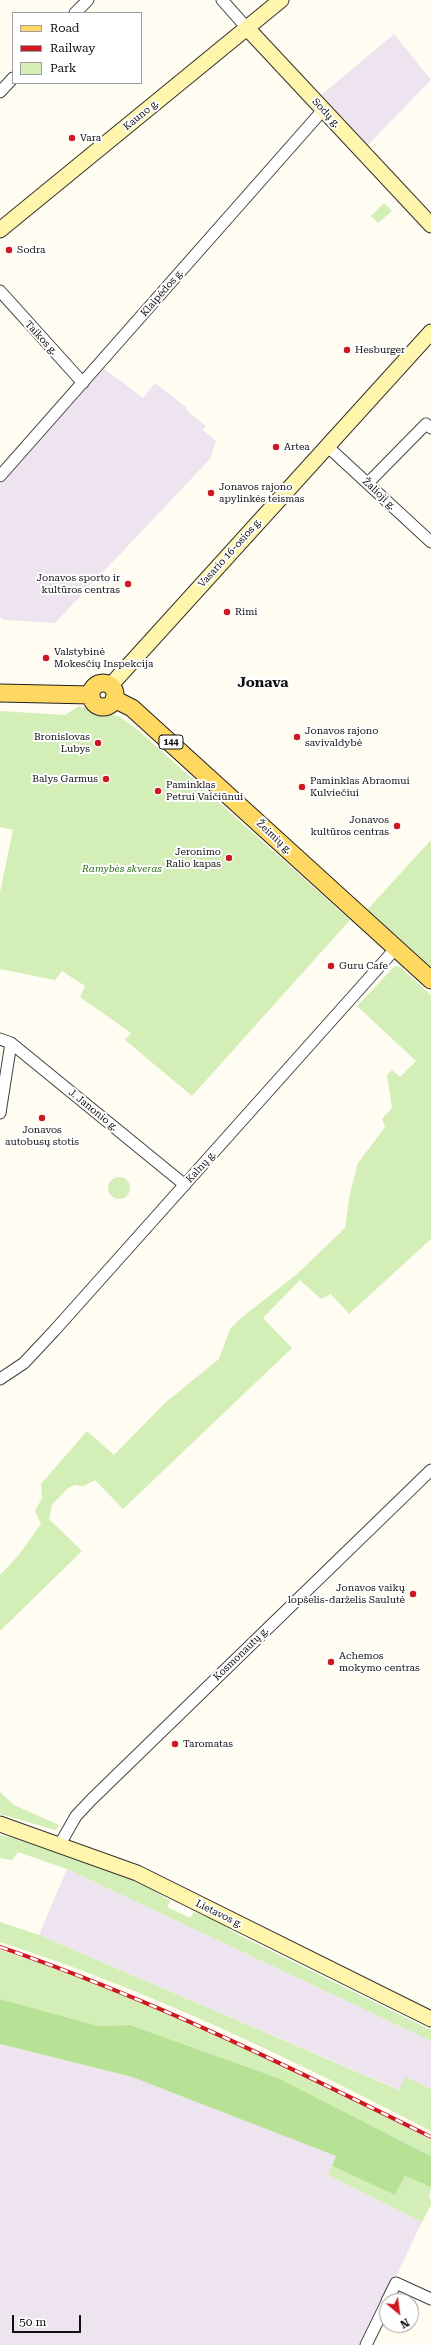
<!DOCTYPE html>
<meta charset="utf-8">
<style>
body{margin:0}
#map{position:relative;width:431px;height:2345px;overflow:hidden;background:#fffcf2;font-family:"Roboto Serif",serif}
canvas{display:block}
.legend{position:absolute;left:12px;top:12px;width:130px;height:72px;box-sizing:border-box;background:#fff;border:1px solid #9f9f9f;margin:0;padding:5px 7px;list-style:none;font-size:12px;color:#101010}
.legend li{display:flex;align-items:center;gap:8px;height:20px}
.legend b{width:20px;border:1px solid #9f9f9f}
.north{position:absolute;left:379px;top:2293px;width:40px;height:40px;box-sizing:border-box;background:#fff;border:1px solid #9f9f9f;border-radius:50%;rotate:151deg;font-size:11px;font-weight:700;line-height:16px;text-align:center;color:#101010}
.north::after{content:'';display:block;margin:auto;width:14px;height:18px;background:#ce1923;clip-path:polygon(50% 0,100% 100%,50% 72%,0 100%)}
.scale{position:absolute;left:12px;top:2315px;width:69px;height:18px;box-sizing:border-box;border:2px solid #101010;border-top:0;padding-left:5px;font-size:12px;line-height:14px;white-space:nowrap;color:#101010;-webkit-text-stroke:3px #fff;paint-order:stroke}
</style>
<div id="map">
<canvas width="431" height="2345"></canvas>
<ul class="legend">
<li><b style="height:5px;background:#ffd862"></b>Road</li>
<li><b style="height:5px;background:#ce1923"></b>Railway</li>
<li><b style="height:11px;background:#d4eeb7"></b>Park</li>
</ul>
<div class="north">N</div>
<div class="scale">50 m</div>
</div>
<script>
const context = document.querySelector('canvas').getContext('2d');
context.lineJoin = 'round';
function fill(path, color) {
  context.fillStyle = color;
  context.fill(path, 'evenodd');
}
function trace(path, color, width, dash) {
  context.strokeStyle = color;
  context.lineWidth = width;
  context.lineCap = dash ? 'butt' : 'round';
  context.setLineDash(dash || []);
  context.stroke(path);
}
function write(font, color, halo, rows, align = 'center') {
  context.font = font + ' "Roboto Serif",serif';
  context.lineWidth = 4;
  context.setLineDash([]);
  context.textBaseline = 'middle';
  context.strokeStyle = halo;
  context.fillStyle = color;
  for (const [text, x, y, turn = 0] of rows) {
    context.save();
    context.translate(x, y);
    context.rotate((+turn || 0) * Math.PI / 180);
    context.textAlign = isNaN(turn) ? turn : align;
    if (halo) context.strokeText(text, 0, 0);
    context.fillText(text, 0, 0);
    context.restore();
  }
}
fill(new Path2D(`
 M 394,34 L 431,80 L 365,148 L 320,96 Z
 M 102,367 L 143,398 L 155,383 L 187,408 L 186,410 L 206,426 L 203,430 L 216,441 L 210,459 L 55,623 L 4,620 L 0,617 L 0,485 Z
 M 67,1869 L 431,2041 L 431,2089 L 406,2078 L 400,2090 L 39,1935 Z
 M 0,2044 L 132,2077 L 337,2156 L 328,2175 L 422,2222 L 363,2345 L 0,2345 Z`), '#eee4ef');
fill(new Path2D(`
 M 384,203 L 392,211 L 378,223 L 371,216 Z
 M 79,706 L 120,717 L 138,730 L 350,920 L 192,1096 L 125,1040 L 131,1033 L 80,997 L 85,986 L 62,971 L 55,980 L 0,969 L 0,892 L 13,830 L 0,827 L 0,711 L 65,715 Z
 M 431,840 L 431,967 L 367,910 Z
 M 395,966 L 400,967 L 431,995 L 431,1239 L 349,1314 L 331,1294 L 321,1299 L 300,1280 L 263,1318 L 292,1348 L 123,1509 L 95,1480 L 84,1486 L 75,1485 L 68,1488 L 52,1505 L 49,1519 L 82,1551 L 0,1631 L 0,1575 L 18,1556 L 41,1524 L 35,1511 L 42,1498 L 41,1484 L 87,1431 L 114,1455 L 166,1402 L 219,1359 L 230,1329 L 241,1318 L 297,1274 L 345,1228 L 350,1193 L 358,1163 L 385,1127 L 382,1119 L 392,1108 L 387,1075 L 392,1070 L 400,1077 L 416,1061 L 357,1006 Z
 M108 1188a11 11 0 1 1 22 0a11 11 0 1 1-22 0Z
 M 0,1792 L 14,1805 L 59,1825 L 57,1829 L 55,1830 L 0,1814 Z
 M 0,1835 L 32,1842 L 143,1883 L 170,1901 L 167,1907 L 190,1918 L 194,1912 L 218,1921 L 235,1933 L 431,2030 L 431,2041 L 67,1869 L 18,1852 L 12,1860 L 0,1858 Z
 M 0,1922 L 39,1935 L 399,2090 L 406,2077 L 431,2089 L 431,2131 C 292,2059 149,1990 0,1942 Z
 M 0,1950 C 149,1998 293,2066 431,2140 L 431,2156 L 278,2078 L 130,2025 L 98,2026 L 0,1999 Z
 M 332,2166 L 395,2195 L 405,2176 L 431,2187 L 429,2198 L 431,2199 L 431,2205 L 422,2222 L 328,2175 Z`), '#d4eeb7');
fill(new Path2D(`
 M 0,1999 L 98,2026 L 130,2025 L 278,2078 L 431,2156 L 431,2187 L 405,2176 L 395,2195 L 332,2166 L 336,2156 L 132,2077 L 0,2044 Z`), '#b7e195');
const minor = new Path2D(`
 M 222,0 L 247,28
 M 75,13 L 88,0
 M 0,92 L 13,78
 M 0,291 L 83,383
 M 327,446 L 431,542
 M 0,476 L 323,110
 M 368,483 L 426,424 L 431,428
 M 0,1039 L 11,1043 L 185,1185
 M 0,1113 L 11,1043
 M 0,1379 L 24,1363 L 54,1331 L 396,948
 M 60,1844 L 76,1816 L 92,1799 L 431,1470
 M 387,2301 L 396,2283 L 431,2299
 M 366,2345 L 387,2302`);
const secondary = new Path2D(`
 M 247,28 L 431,225
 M 0,230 L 281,0
 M 110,686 L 431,332
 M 0,1824 L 137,1873 L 431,2019`);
const primary = new Path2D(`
 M91 695a12 12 0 1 1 24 0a12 12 0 1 1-24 0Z
 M 0,693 L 91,695
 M 114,699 L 132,708 L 431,980`);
trace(minor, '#434343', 13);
trace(secondary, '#323232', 17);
trace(primary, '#212121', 19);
trace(minor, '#fff', 11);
trace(secondary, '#fff5ad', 15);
trace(primary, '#ffd862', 17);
const rail = new Path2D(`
 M 0,1947 C 151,1999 288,2066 431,2137`);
trace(rail, '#ce1923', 4);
trace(rail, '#fff', 2.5, [8]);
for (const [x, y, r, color] of [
 [72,138,4,"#ce1923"],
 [9,250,4,"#ce1923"],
 [347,350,4,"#ce1923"],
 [276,447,4,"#ce1923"],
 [211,493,4,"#ce1923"],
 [128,584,4,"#ce1923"],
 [227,612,4,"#ce1923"],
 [46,658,4,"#ce1923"],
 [297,737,4,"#ce1923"],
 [98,743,4,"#ce1923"],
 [106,779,4,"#ce1923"],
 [302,787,4,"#ce1923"],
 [158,791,4,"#ce1923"],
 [397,826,4,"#ce1923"],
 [229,858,4,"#ce1923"],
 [331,966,4,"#ce1923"],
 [42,1118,4,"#ce1923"],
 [413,1594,4,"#ce1923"],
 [331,1662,4,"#ce1923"],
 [175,1744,4,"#ce1923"]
]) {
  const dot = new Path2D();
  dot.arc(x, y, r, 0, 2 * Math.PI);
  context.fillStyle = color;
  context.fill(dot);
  trace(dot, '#fff', 1.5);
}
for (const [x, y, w] of [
 [171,742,24]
]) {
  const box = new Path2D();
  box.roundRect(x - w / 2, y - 7, w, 14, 3);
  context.fillStyle = '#fff';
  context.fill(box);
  trace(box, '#101010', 1);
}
write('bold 9px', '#101010', null, [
 ["144",171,742]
]);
write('10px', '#101010', '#fff', [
 ["Sodų g.",326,113,47],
 ["Kauno g.",141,115,-39],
 ["Klaipėdos g.",162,293,-49],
 ["Taikos g.",41,338,47],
 ["Žalioji g.",379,494,43],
 ["Vasario 16-osios g.",230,553,-48],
 ["Žeimių g.",274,837,43],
 ["J. Janonio g.",93,1110,39],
 ["Kalnų g.",201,1167,-48],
 ["Kosmonautų g.",241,1654,-44],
 ["Lietavos g.",219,1914,26]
]);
write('10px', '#101010', '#fff', [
 ["Vara",80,138],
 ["Sodra",17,250],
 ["Hesburger",355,350],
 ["Artea",284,447],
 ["Jonavos rajono",219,487],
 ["apylinkės teismas",219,499],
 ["Jonavos sporto ir",120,578,"right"],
 ["kultūros centras",120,590,"right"],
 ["Rimi",235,612],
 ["Valstybinė",54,652],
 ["Mokesčių Inspekcija",54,664],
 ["Jonavos rajono",305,731],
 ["savivaldybė",305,743],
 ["Bronislovas",90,737,"right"],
 ["Lubys",90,749,"right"],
 ["Balys Garmus",98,779,"right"],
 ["Paminklas Abraomui",310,781],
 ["Kulviečiui",310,793],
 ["Paminklas",166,785],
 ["Petrui Vaičiūnui",166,797],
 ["Jonavos",389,820,"right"],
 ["kultūros centras",389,832,"right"],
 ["Jeronimo",221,852,"right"],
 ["Ralio kapas",221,864,"right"],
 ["Guru Cafe",339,966],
 ["Jonavos",42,1130,"center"],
 ["autobusų stotis",42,1142,"center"],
 ["Jonavos vaikų",405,1588,"right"],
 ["lopšelis-darželis Saulutė",405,1600,"right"],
 ["Achemos",339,1656],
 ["mokymo centras",339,1668],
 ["Taromatas",183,1744]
], 'left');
write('italic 10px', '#2b6f18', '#fff', [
 ["Ramybės skveras",122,869]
]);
write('bold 14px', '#101010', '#fff', [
 ["Jonava",263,683]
]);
</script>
